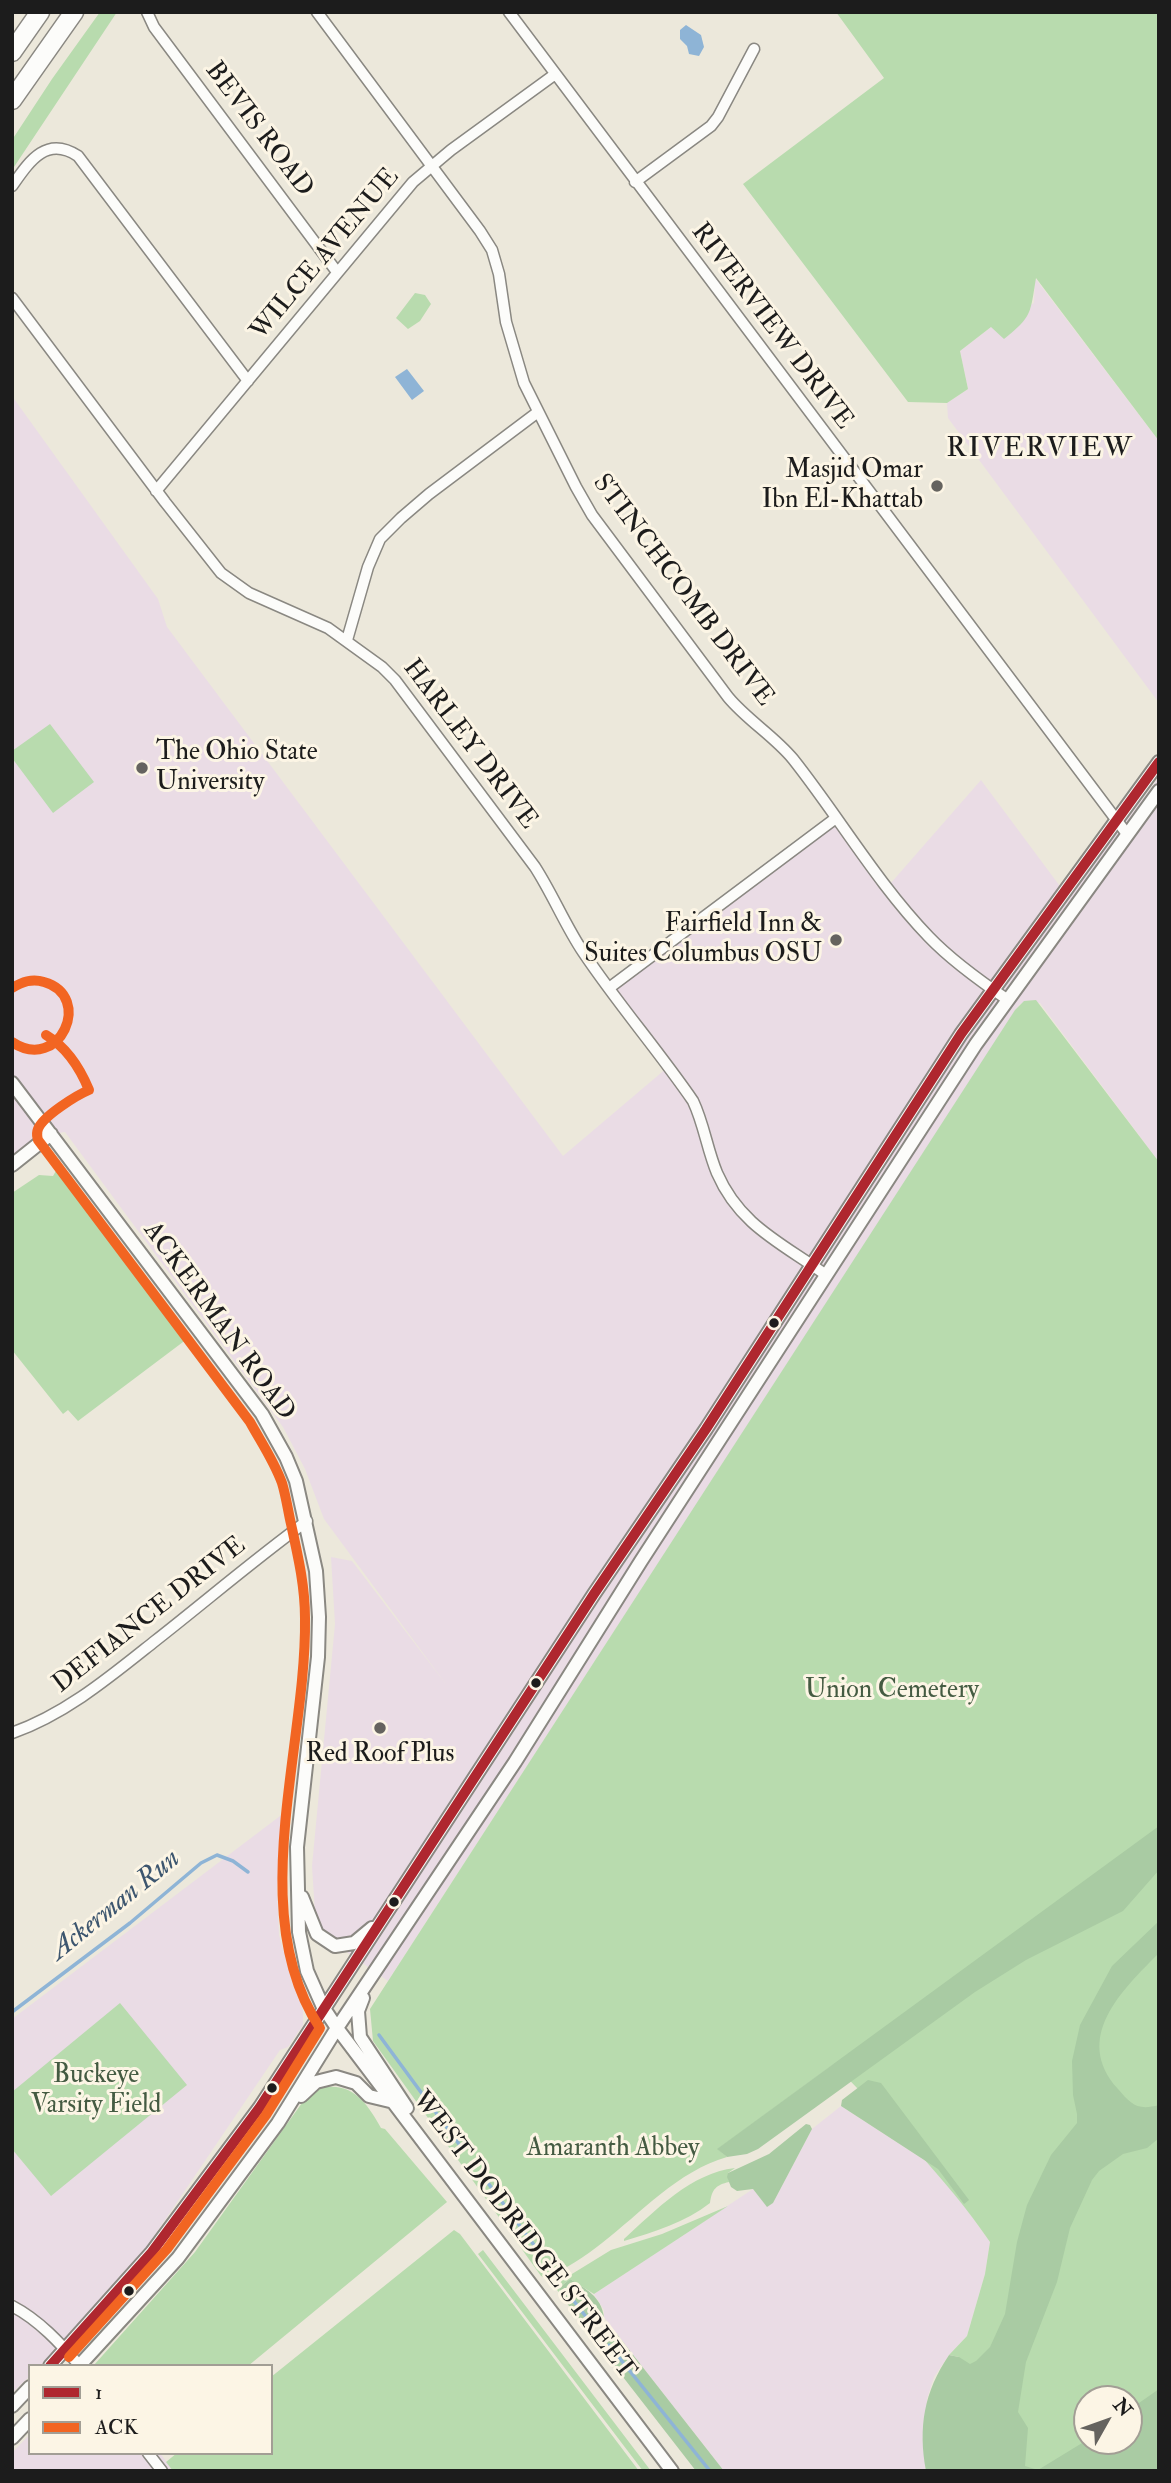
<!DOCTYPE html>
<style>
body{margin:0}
#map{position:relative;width:1171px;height:2483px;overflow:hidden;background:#ece8db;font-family:"IM FELL Double Pica",serif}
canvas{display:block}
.frame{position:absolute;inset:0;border:14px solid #1c1c1c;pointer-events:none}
.legend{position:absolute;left:28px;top:2364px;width:245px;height:91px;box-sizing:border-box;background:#fcf5e5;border:2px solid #a29e95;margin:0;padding:9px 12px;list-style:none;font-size:21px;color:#1c1c1c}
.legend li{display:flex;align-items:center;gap:14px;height:35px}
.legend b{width:35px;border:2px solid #a29e95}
.north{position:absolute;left:1073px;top:2385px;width:70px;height:70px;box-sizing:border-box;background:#fcf5e5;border:2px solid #a29e95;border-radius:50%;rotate:50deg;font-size:19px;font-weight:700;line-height:28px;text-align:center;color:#1c1c1c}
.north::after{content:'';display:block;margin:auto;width:24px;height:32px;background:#65635f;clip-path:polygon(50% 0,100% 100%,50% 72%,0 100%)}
</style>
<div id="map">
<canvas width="1171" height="2483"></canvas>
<div class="frame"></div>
<ul class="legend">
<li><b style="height:9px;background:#af272f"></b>1</li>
<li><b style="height:9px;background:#f26522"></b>ACK</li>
</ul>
<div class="north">N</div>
</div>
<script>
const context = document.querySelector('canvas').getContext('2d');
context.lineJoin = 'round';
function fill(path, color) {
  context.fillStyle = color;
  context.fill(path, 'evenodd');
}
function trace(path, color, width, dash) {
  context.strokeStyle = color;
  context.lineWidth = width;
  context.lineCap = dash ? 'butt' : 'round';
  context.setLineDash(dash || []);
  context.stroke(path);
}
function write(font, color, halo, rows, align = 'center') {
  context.font = font + ' "IM FELL Double Pica",serif';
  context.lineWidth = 6;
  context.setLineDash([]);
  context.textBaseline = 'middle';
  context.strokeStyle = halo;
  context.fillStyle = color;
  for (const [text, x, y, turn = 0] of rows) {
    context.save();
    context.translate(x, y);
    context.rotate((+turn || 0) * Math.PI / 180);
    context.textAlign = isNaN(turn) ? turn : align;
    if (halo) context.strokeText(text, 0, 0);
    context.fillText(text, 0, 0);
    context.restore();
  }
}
fill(new Path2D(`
 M 1035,278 L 1159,441 L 1159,703 L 948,418 L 947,403 L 968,389 L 960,351 L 991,327 L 1034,303 Z
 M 12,396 L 158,599 L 167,627 L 563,1156 L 668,1067 L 609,988 L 836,818 L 890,884 L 981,780 L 1068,897 L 1159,777 L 1159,1162 L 1040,1003 L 1020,1004 L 388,1981 L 331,1941 L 321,1930 L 315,1913 L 312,1866 L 335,1624 L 331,1557 L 352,1561 L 448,1687 L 324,1519 L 305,1469 L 283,1427 L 65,1132 L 51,1134 L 12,1165 Z
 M 288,1810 L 277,1886 L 279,1935 L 293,1985 L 303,2010 L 303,2025 L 288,2047 L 280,2050 L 144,2251 L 40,2366 L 30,2366 L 30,2376 L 12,2393 L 12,2019 Z
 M 841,2106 L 938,2169 L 990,2242 L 985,2274 L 967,2336 L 949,2355 L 934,2377 L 927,2399 L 924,2456 L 926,2471 L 724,2471 L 616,2333 L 604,2317 L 604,2310 L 594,2294 L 753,2189 L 767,2206 L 773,2203 L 812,2129 Z
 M 30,2434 L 30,2453 L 160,2453 L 173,2471 L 12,2471 L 12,2453 Z`), '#eadce5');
fill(new Path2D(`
 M 100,12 L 117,12 L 12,170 L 12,140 L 52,79 Z
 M 836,12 L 1159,12 L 1159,441 L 1036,278 C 1030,313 1033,316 1004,339 L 991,327 L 960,351 L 968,389 L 947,403 L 908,402 L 743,184 L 884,78 Z
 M 415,293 L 425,295 L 431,304 L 420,321 L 408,329 L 396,318 Z
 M 50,724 L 94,782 L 53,813 L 12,758 L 12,751 Z
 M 1036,1000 L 1159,1162 L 1159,2471 L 946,2471 L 959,2357 L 949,2355 L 967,2336 L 985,2274 L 990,2242 C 946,2177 888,2121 834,2064 L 718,2149 L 727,2157 C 678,2171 641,2213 602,2243 C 585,2257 565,2268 547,2279 L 541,2276 L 373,2041 L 370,2009 L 1015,1010 L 1024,1001 ZM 1087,2399 L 1129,2399 L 1129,2441 L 1087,2441 Z
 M 57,1169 L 75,1188 L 187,1339 L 78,1421 L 68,1410 L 63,1414 L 12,1350 L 12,1193 L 39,1175 L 53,1176 Z
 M 120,2003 L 187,2085 L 51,2196 L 12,2149 L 12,2092 Z
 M 327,2083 L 328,2087 C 356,2085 369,2107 381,2128 L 385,2129 L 447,2202 L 248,2366 L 94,2365 L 195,2252 L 307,2096 Z
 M 735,2168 L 728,2173 L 729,2182 C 716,2185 712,2189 710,2203 C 686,2222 654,2232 624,2241 L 624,2239 C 656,2210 691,2173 735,2168 Z
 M 728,2206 L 594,2294 L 570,2279 L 559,2288 L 561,2296 L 554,2285 L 611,2250 L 662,2234 Z
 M 454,2230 L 460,2234 L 639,2471 L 173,2471 L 166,2462 L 177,2453 L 271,2453 L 271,2377 Z
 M 483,2250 L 651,2471 L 643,2471 L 478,2254 Z`), '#b8dbae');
fill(new Path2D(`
 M 1159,1826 L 1159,1870 L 1123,1911 L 1026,1960 L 975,1992 L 758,2149 L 747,2154 L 727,2157 L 717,2149 Z
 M 1159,1921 L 1159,1953 C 1122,1990 1072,2038 1118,2089 C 1131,2104 1137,2111 1159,2105 L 1159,2138 L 1147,2148 L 1123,2154 L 1099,2171 L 1092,2180 L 1070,2228 L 1057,2282 L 1026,2362 L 1018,2412 L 1028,2428 L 1025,2466 L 1038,2470 L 1087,2440 L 1129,2441 L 1129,2410 L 1159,2389 L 1159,2471 L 926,2471 C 918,2427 924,2392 949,2355 L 959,2357 L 970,2364 L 976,2361 L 990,2347 L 1005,2314 L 1017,2242 L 1027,2205 L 1051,2155 L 1077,2123 L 1077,2114 L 1073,2095 L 1072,2061 L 1080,2025 L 1112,1966 Z
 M 868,2080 L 881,2083 L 969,2200 L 964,2204 L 938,2169 L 841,2106 L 842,2100 Z
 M 806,2124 L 810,2125 L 812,2129 L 773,2203 L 767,2207 L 753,2189 L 737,2191 L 731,2187 L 727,2177 L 728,2173 L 769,2154 Z
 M 570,2279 C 586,2289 601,2296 604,2317 L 591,2328 L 586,2327 L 561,2296 L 559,2288 Z
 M 611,2333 L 616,2333 L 724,2471 L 696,2471 L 609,2359 L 600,2343 Z`), '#a9cba3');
fill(new Path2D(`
 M 686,25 L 701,35 L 704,47 L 699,56 L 689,54 L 687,46 L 680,39 L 680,30 Z
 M 407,369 L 424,391 L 412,400 L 395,377 Z`), '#8eb4d6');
trace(new Path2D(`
 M 12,2012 L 130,1923 L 201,1863 L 217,1855 L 233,1861 L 248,1872
 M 379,2035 L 459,2144
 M 488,2183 L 537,2249
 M 567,2292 L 587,2318
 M 609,2345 L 710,2471`), '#8eb4d6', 3.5);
const street = new Path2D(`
 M 147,12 L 154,27 L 337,272
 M 317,12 L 480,231 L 492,250 L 499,274 L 506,322 L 524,383 L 576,487 L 592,515 L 728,697 C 747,720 774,736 793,759 C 839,817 877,883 929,937 C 952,961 980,981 1008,1000
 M 509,12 L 1127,834
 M 635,182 L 711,126 L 718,117 L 754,49
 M 12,186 C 29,162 46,135 78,156 L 248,381
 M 12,298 L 165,502 L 221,573 L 249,593 L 328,628 L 382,667 L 395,680 L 535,867 C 553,895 565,925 583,952 C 617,1003 658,1050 693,1101 C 704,1124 707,1149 717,1173 C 740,1226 782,1243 826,1275
 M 156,491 L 413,182 L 451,150 L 554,75
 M 347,640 L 368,567 L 380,539 L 401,518 L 429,494 L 538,412
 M 609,988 L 836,818
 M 12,1733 C 66,1714 111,1676 155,1641 C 206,1601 255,1559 307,1521
 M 12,2306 C 39,2320 60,2343 80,2366
 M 148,2453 L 162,2471`);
const secondary = new Path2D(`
 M 12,1083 L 262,1414 L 286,1457 L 296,1481 L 316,1571 L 319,1617 L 318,1657 L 297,1847 L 299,1932 L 307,1971 L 323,2007 L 337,2028 L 672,2471
 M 12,1165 L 51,1134
 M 302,1897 L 317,1934 L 335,1946 L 354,1943 L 372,1928
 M 363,1998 L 358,2011 L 360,2037 L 407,2108
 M 301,2096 L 316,2082 L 336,2077 L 356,2083 L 369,2096 L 394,2102
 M 50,2366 L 152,2252 L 260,2107 L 594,1594 L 706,1429 L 961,1034 L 1159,762
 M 79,2366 L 178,2258 L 278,2123 L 337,2028 L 515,1762 L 641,1561 L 976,1044 L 1159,791
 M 12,2406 L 30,2387
 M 12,2438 L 30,2419`);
const highway = new Path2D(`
 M 12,52 L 40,12
 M 12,100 L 74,12`);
trace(street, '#8a8882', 13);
trace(secondary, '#8a8882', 16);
trace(highway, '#8a8882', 21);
trace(street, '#fcfcfa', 10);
trace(secondary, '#fcfcfa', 12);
trace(highway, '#fcfcfa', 18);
trace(new Path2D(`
 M 50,2366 L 152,2252 L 260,2107 L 594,1594 L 706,1429 L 961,1034 L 1159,762`), '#af272f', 10);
trace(new Path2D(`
 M 12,988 C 22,982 32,978 44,982 C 94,996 60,1074 12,1042
 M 46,1035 C 66,1047 80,1068 89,1090 C 77,1095 43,1116 38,1129 C 36,1134 37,1135 38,1140 L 250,1422 C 261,1442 274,1461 282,1483 C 286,1496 288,1511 291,1524 C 298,1556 305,1586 305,1618 C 307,1746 244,1914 320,2028 L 266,2115 L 167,2249 L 69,2357`), '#f26522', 10);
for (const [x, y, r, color] of [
 [937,486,7,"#65635f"],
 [142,768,7,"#65635f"],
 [836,940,7,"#65635f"],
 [774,1323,6,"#1c1c1c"],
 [536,1683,6,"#1c1c1c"],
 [380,1728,7,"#65635f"],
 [394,1902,6,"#1c1c1c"],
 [272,2088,6,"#1c1c1c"],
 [129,2291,6,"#1c1c1c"]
]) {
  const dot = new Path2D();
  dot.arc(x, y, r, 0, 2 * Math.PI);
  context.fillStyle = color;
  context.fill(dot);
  trace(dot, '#fcf5e5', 2.5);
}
write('26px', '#1c1c1c', '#fcf5e5', [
 ["BEVIS ROAD",258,130,53],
 ["WILCE AVENUE",326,255,-50],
 ["RIVERVIEW DRIVE",771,327,53],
 ["STINCHCOMB DRIVE",682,591,53],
 ["HARLEY DRIVE",469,745,53],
 ["ACKERMAN ROAD",218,1322,54],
 ["DEFIANCE DRIVE",150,1616,-38],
 ["WEST DODRIDGE STREET",523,2236,53]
]);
write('26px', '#1c1c1c', '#fcf5e5', [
 ["Masjid Omar",923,471],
 ["Ibn El-Khattab",923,501],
 ["The Ohio State",156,753,"left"],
 ["University",156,783,"left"],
 ["Fairfield Inn &",822,925],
 ["Suites Columbus OSU",822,955],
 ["Red Roof Plus",380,1755,"center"]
], 'right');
write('26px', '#445b42', '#fcf5e5', [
 ["Union Cemetery",892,1691],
 ["Buckeye",96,2076],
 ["Varsity Field",96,2106],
 ["Amaranth Abbey",613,2149]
]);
context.letterSpacing = '2px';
write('28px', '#1c1c1c', '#fcf5e5', [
 ["RIVERVIEW",1040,450]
]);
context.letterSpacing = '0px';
write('italic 28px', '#3d566f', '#fcf5e5', [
 ["Ackerman Run",116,1906,-39]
]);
</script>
